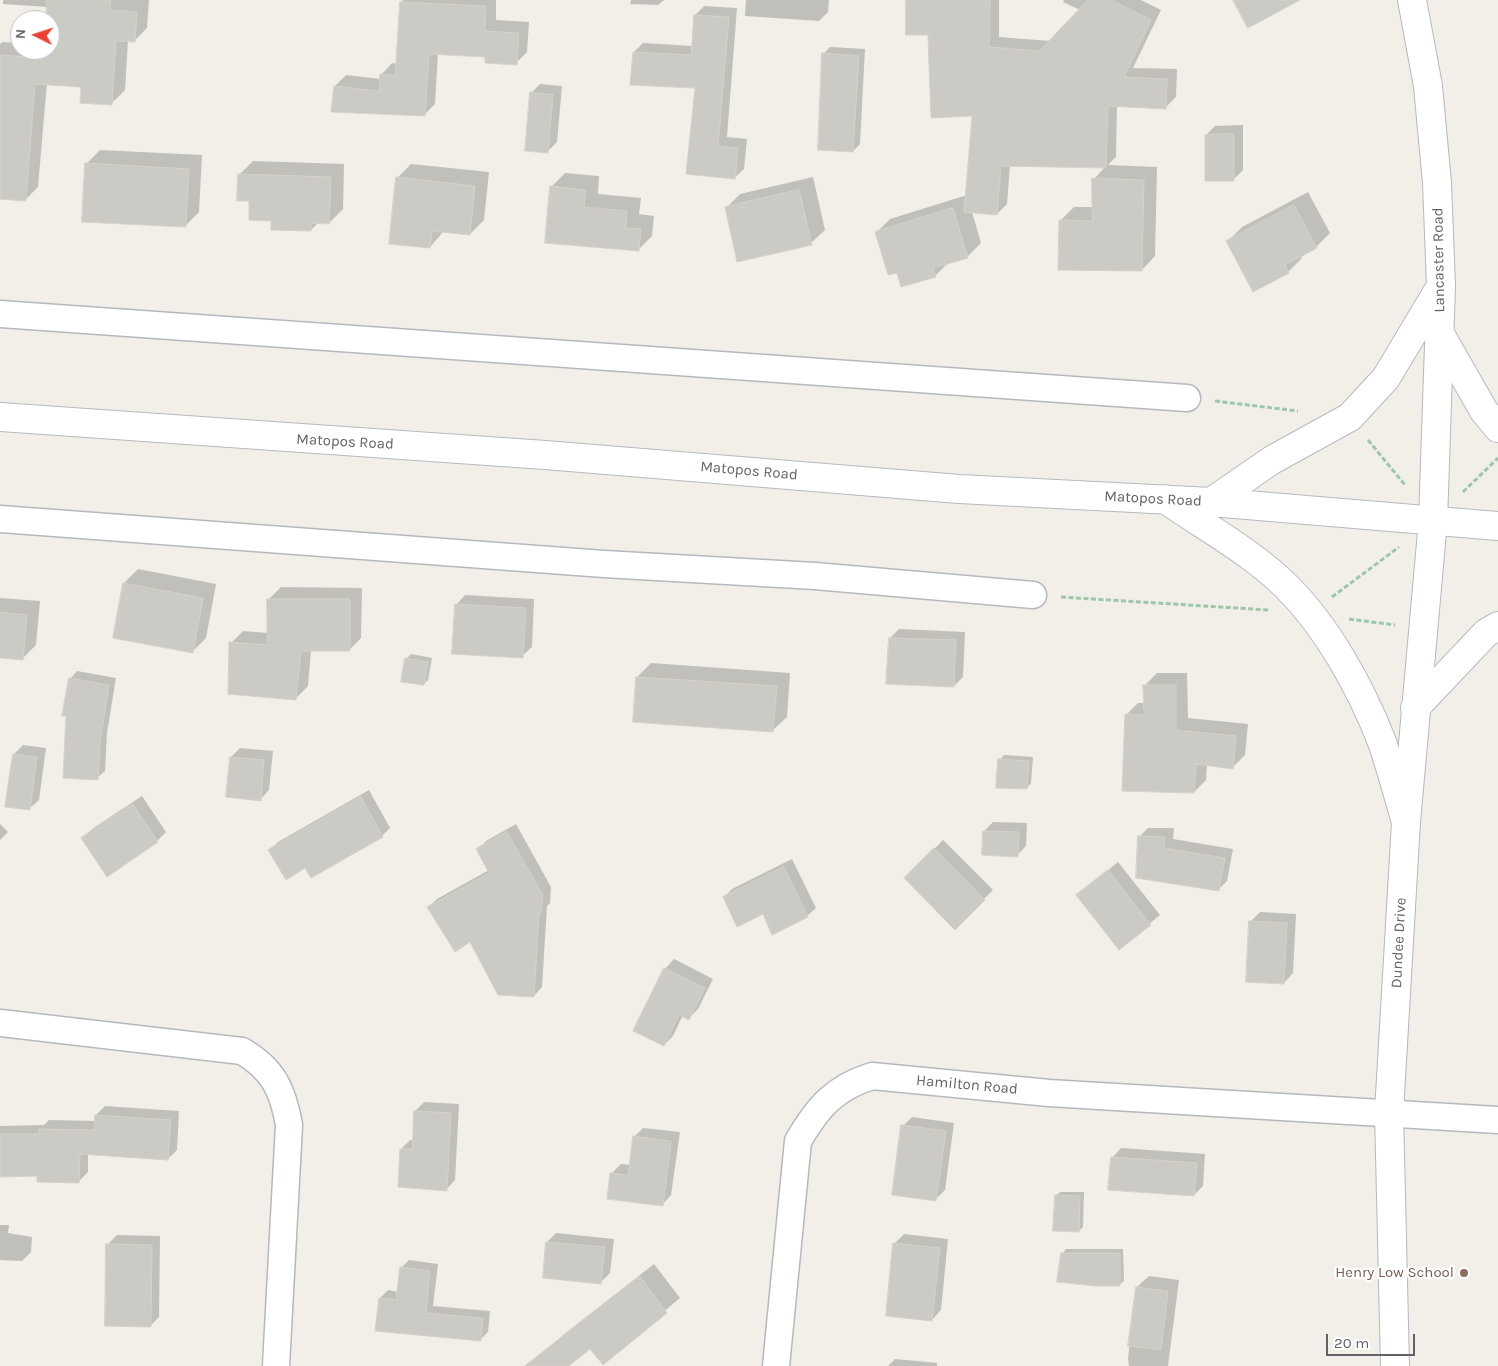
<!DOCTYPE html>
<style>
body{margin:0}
#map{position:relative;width:1498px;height:1366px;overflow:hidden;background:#f1efe8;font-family:Karla,sans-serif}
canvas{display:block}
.north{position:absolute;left:10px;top:10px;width:50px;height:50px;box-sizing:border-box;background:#fff;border:1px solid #bfc1c3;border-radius:50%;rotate:274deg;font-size:14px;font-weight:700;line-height:20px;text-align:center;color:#5f6368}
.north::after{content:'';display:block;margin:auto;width:18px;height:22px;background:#ea4335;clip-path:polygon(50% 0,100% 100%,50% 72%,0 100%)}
.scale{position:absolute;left:1326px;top:1334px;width:89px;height:22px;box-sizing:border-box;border:2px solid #5f6368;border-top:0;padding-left:6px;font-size:15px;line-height:18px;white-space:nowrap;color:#5f6368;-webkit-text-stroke:4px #fff;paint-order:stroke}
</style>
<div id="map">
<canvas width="1498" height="1366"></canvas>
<div class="north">N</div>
<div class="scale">20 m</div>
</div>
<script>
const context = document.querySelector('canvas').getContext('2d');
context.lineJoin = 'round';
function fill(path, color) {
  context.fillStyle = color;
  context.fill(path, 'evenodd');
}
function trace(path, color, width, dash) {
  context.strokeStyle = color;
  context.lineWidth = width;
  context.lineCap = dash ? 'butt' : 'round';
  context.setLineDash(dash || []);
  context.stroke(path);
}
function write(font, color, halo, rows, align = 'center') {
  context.font = font + ' Karla,sans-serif';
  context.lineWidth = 4.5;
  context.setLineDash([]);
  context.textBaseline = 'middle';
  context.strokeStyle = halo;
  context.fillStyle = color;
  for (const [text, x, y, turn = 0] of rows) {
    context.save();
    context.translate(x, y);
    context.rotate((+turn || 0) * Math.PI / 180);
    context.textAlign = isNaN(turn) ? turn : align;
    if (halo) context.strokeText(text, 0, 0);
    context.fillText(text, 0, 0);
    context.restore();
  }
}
fill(new Path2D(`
 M 3,0 L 149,0 L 147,28 L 134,41 L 128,40 L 125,90 L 112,103 L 82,86 L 47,83 L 38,187 L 25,200 L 0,198 L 0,44 L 2,42 L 20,43 L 20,50 L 50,50 L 50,20 L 47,20 L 48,7 L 3,4 Z
 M 403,0 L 496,0 L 496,20 L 529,22 L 527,52 L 516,63 L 487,56 L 438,53 L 435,104 L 424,115 L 335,86 L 346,75 L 381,79 L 382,74 L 392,63 L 397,64 L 401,2 Z
 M 631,0 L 664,0 L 658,5 L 630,4 Z
 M 746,0 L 829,0 L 828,12 L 819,21 L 745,16 Z
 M 908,0 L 999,0 L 999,37 L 1050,41 L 1080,10 L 1063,2 L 1064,0 L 1141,0 L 1161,10 L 1133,68 L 1177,69 L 1176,97 L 1166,107 L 1117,106 L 1116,157 L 1108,165 L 1157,167 L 1155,256 L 1142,270 L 1060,221 L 1074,207 L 1093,207 L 1094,179 L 1105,167 L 1010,165 L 1007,204 L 997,214 L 972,212 L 981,243 L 967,257 L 949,262 L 935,276 L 898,271 L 876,233 L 890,219 L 967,195 L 973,115 Z
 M 704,6 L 737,8 L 727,137 L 747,139 L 744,169 L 734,178 L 687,173 L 696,87 L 634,52 L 643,43 L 693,46 L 695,15 Z
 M 830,47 L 865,49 L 860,144 L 853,151 L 823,54 Z
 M 540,84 L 562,86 L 557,142 L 548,151 L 531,93 Z
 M 1243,125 L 1243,170 L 1234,179 L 1206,135 L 1215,126 Z
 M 100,150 L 202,155 L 199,212 L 185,226 L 86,164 Z
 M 253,161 L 344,164 L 343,209 L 329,223 L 319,222 L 311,230 L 273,219 L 251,200 L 239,175 Z
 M 411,164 L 489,172 L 484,220 L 470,234 L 444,231 L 430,247 L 397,178 Z
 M 565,173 L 599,176 L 598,194 L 641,198 L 639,214 L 654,216 L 652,236 L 638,250 L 551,187 Z
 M 813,177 L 825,230 L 811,243 L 726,208 L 740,194 Z
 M 1308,192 L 1330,233 L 1316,247 L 1300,255 L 1302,258 L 1288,272 L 1228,241 L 1242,227 Z
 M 138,569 L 216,584 L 206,638 L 192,652 L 124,583 Z
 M 281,587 L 362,588 L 361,638 L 349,650 L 311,650 L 308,686 L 296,698 L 231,643 L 243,631 L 268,633 L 269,599 Z
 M 465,595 L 534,599 L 532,647 L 522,656 L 456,605 Z
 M 0,598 L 40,601 L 36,645 L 22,659 L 0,657 Z
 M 899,629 L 965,632 L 963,677 L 954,686 L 890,638 Z
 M 411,654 L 432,658 L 428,680 L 424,684 L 406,659 Z
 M 651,663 L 790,673 L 787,717 L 773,730 L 637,677 Z
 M 77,671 L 116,678 L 107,733 L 105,771 L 97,778 L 70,679 Z
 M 1157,673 L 1187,673 L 1188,718 L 1248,724 L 1245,755 L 1233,767 L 1207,764 L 1206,780 L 1194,792 L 1126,715 L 1138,703 L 1145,703 L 1144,686 Z
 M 23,745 L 46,748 L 39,800 L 29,809 L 14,754 Z
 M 240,748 L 273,751 L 269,790 L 260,800 L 231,757 Z
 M 1004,755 L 1033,757 L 1031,783 L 1027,788 L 1000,760 Z
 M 369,790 L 390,828 L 382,836 L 306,866 L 270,850 L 278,842 Z
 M 142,796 L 166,832 L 157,841 L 83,839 L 92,829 Z
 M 993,822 L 1027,823 L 1026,846 L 1017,855 L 984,831 Z
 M 0,824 L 8,832 L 0,840 Z
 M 516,824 L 551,887 L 550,903 L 547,906 L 542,987 L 534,996 L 471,940 L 428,907 L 437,899 L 489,870 L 478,850 L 486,841 Z
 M 1148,828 L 1174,828 L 1173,839 L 1233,849 L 1227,881 L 1218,890 L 1139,837 Z
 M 943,840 L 993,890 L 955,928 L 906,878 Z
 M 792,859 L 816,908 L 807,916 L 724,897 L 732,889 Z
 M 1118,862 L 1160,915 L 1119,949 L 1077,896 Z
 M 1260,912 L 1296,914 L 1293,973 L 1284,983 L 1250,922 Z
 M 674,959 L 713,979 L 698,1009 L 689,1018 L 683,1015 L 673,1036 L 664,1045 L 665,969 Z
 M 424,1102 L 459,1104 L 455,1180 L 446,1190 L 401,1149 L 410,1140 L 414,1140 L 415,1111 Z
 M 105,1106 L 179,1111 L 177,1150 L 168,1159 L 88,1153 L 88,1172 L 78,1182 L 39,1175 L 0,1175 L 0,1126 L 44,1125 L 49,1120 L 96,1121 L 96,1115 Z
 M 912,1117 L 954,1123 L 945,1190 L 935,1200 L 903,1126 Z
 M 643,1128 L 680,1132 L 671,1195 L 662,1205 L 608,1198 L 612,1173 L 621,1164 L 630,1165 L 634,1137 Z
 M 1121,1148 L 1205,1154 L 1203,1186 L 1194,1195 L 1112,1158 Z
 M 1060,1192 L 1084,1192 L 1083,1227 L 1079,1231 L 1056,1196 Z
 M 0,1225 L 9,1225 L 8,1233 L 32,1237 L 31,1252 L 22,1261 L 0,1260 Z
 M 556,1233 L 614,1239 L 610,1273 L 601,1282 L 547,1242 Z
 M 904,1234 L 948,1239 L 941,1310 L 932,1320 L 894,1244 Z
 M 117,1235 L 160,1236 L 159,1317 L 150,1326 L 107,1245 Z
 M 1066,1249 L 1123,1249 L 1124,1281 L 1119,1285 L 1062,1254 Z
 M 409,1260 L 438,1264 L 433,1306 L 490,1311 L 488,1332 L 480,1340 L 380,1298 L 388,1290 L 398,1292 L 401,1268 Z
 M 654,1264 L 680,1298 L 603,1363 L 590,1348 L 567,1366 L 562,1366 L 549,1348 L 563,1335 Z
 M 1149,1276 L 1179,1280 L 1168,1366 L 1129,1366 L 1128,1358 L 1137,1287 Z
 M 895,1359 L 937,1363 L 937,1366 L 888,1366 Z`), '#0003');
const building = new Path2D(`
 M 47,0 L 111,0 L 110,10 L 137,12 L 135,42 L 116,41 L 112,105 L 80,103 L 81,87 L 35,84 L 26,201 L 0,199 L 0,55 L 43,58 L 44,50 L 50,50 L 50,20 L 46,20 Z
 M 906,0 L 990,0 L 989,47 L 1039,51 L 1088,0 L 1111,0 L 1151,20 L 1124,77 L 1167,79 L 1166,109 L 1108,106 L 1106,168 L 1001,166 L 997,215 L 964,212 L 972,116 L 931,118 L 928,35 L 906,35 Z
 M 1233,0 L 1300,0 L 1248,28 Z
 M 400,2 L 486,6 L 485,31 L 519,33 L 517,65 L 485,63 L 485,57 L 429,54 L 425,116 L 331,112 L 334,86 L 379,91 L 380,74 L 395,75 Z
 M 694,15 L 729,17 L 718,146 L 738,148 L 735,179 L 686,174 L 695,88 L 630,85 L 633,52 L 691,55 Z
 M 822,53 L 859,56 L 853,152 L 818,150 Z
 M 530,92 L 553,95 L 548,153 L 525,151 Z
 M 1234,134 L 1234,181 L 1205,181 L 1205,135 Z
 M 85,163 L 189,169 L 186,227 L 82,222 Z
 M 238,174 L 331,177 L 329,224 L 311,223 L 311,231 L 271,230 L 271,221 L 249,220 L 249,201 L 237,201 Z
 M 396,177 L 475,186 L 470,235 L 432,231 L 430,248 L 389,244 Z
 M 1092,178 L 1144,180 L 1142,271 L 1058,270 L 1059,220 L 1092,221 Z
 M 550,186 L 586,190 L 584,207 L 627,211 L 626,228 L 641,229 L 639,251 L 545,243 Z
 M 799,190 L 812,245 L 737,262 L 725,207 Z
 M 1294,205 L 1317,248 L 1285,265 L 1289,273 L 1253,292 L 1226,241 Z
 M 953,208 L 968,258 L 933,268 L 936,277 L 901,287 L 897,273 L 888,275 L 875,232 Z
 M 123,583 L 203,598 L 193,653 L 113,638 Z
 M 267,599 L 350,599 L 350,651 L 301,651 L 296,700 L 228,694 L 229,642 L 267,645 Z
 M 455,604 L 526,608 L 523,658 L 452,654 Z
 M 0,612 L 27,615 L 23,660 L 0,658 Z
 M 889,638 L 956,640 L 954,687 L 886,684 Z
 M 405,658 L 428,662 L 424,685 L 401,682 Z
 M 636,677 L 777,686 L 773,732 L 633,722 Z
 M 69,678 L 109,685 L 100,742 L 98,780 L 63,778 L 66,716 L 62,716 Z
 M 1143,685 L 1176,685 L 1176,730 L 1236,736 L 1233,769 L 1196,764 L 1194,793 L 1122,791 L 1125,714 L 1144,715 Z
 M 13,754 L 37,757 L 30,810 L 5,807 Z
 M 230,757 L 264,760 L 261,801 L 226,797 Z
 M 998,759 L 1029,761 L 1027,789 L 996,788 Z
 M 361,797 L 383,837 L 311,878 L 305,868 L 286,880 L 268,850 Z
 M 133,804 L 158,842 L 107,877 L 81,838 Z
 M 983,831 L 1019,832 L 1018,857 L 982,855 Z
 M 507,832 L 543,896 L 541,913 L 539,913 L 534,997 L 498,995 L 470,942 L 455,952 L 427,907 L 489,873 L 476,849 Z
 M 1138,836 L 1165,837 L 1164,848 L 1225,858 L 1219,891 L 1136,878 Z
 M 934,848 L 985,900 L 955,930 L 904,878 Z
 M 784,867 L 808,917 L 772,935 L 763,914 L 737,927 L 723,897 Z
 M 1108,870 L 1151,925 L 1119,950 L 1076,895 Z
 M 1249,921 L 1287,923 L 1284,984 L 1246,982 Z
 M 664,968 L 705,988 L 689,1020 L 679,1015 L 664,1046 L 633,1031 Z
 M 414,1111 L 451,1113 L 447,1191 L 398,1187 L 400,1149 L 412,1149 Z
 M 95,1115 L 171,1120 L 168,1160 L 80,1154 L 79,1183 L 37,1182 L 37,1176 L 0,1177 L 0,1134 L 39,1134 L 39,1129 L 94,1130 Z
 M 901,1125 L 946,1131 L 936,1201 L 892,1195 Z
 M 633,1136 L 671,1141 L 663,1206 L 607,1199 L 610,1173 L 628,1175 Z
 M 1111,1157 L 1197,1163 L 1194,1196 L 1108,1190 Z
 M 1055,1195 L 1080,1196 L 1079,1232 L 1053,1231 Z
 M 546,1242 L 605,1247 L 601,1284 L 543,1278 Z
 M 893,1243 L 940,1248 L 932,1321 L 886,1316 Z
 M 106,1244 L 152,1245 L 151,1327 L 105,1326 Z
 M 1061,1253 L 1120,1253 L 1120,1286 L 1096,1286 L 1057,1282 Z
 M 400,1267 L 430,1271 L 426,1313 L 483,1318 L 481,1341 L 375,1331 L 379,1298 L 396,1300 Z
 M 640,1276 L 667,1313 L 603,1365 L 590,1349 L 569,1366 L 525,1366 Z
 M 1136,1287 L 1168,1291 L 1161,1350 L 1128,1346 Z`);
fill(building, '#cccac5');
trace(building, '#d6d1c6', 1);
const minor = new Path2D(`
 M 0,314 L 1187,398
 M 0,519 L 604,564 L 815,576 L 1033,595
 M 0,1023 L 242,1051 C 273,1069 283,1090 289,1125 L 276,1366
 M 776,1366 L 798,1141 C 818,1107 834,1088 872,1076 L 1049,1093 L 1498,1120`);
const tertiary = new Path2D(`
 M 1395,1366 L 1389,1112 L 1406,822 L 1433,521 L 1441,286 L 1437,183 L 1428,86 L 1412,0`);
const secondary = new Path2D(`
 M 1440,334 L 1484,411 L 1498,428
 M 0,417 L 545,455 L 959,489 L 1211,502 L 1498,526
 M 1165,499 C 1205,527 1253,553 1287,587 C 1328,628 1361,688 1382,742 C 1391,768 1398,795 1406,822
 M 1211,502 L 1272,460 L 1350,417 L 1386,378 L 1441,286
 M 1415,708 L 1486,633 L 1498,626`);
trace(minor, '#b5b8bc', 29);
trace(tertiary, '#b5b8bc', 30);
trace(secondary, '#b6babf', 30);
trace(new Path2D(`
 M 1215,401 L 1298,411
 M 1368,440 L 1405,485
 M 1463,492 L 1498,458
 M 1061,597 L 1269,610
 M 1332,597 L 1399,547
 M 1349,619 L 1395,625`), '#9cc7a9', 3, [5, 2.5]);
trace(minor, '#fff', 26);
trace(tertiary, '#fff', 28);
trace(secondary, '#fff', 28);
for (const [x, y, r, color] of [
 [1464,1273,5,"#8d6e63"]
]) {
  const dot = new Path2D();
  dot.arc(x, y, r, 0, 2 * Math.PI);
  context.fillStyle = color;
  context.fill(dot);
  trace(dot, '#fff', 2);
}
write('15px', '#5f6368', '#fff', [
 ["Lancaster Road",1439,260,-91],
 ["Matopos Road",345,442,3],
 ["Matopos Road",749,471,5],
 ["Matopos Road",1153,499,3],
 ["Dundee Drive",1399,943,-87],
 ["Hamilton Road",967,1085,5]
]);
write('15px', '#785e54', '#fff', [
 ["Henry Low School",1454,1273]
], 'right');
</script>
